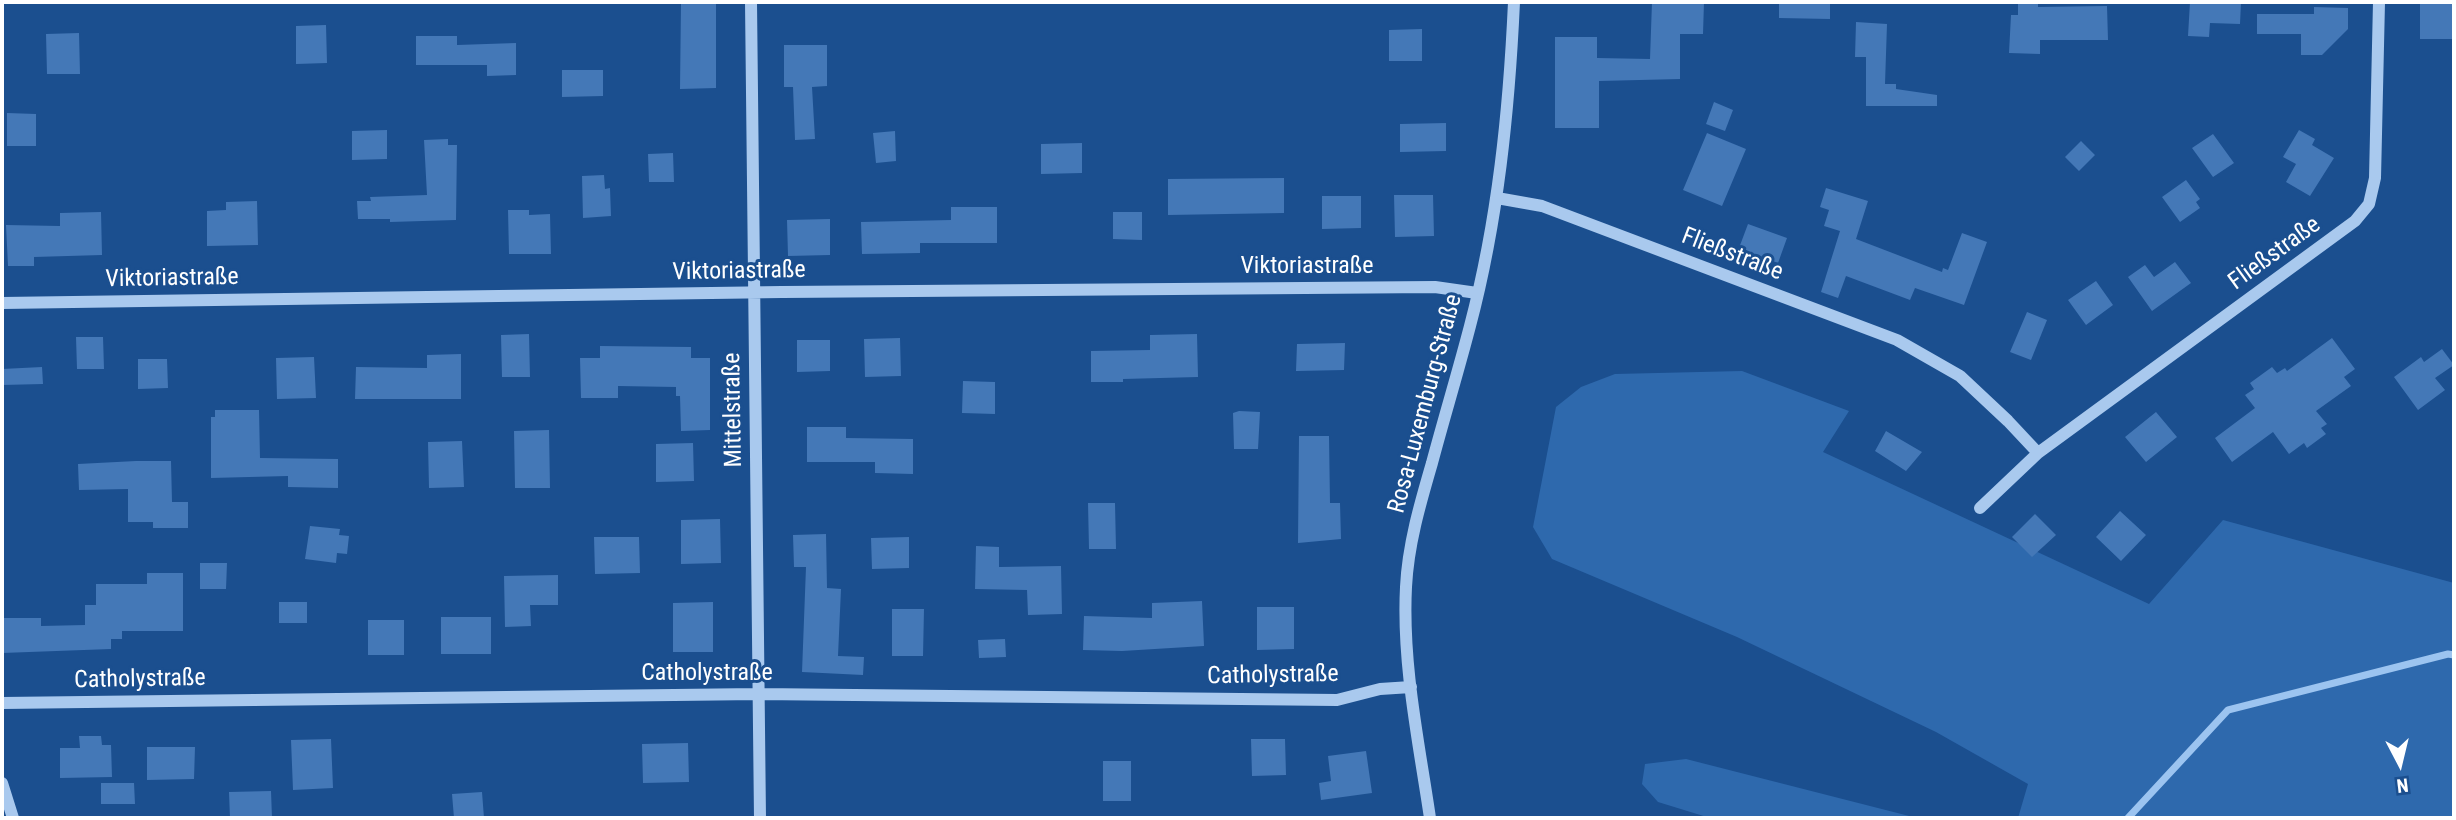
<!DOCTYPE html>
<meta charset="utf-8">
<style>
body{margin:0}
#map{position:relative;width:2456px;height:820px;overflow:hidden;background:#1b4f8f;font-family:"Roboto Condensed",sans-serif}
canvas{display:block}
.frame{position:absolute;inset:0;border:4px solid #fff;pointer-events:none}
.north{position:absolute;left:2365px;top:729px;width:70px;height:70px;-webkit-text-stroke:5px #1b4f8f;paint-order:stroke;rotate:173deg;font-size:19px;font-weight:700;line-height:28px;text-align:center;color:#fff}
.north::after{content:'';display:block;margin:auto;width:24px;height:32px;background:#fff;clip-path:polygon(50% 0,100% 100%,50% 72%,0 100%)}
</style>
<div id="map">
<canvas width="2456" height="820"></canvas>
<div class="frame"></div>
<div class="north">N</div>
</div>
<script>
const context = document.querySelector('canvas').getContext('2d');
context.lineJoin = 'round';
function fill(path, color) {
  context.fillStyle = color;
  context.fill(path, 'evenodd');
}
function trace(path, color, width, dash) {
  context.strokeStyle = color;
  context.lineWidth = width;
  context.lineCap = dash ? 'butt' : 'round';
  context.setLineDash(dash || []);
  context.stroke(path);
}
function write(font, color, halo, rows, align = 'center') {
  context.font = font + ' "Roboto Condensed",sans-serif';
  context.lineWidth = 6;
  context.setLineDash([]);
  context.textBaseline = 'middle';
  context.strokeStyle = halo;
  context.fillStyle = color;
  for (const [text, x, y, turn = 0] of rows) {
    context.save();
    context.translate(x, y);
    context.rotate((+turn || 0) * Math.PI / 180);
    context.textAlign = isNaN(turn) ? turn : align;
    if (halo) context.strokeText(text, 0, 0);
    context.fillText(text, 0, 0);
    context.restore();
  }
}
fill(new Path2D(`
 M 1742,371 L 1849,411 L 1823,452 L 2149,604 L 2223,520 L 2454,583 L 2454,818 L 2018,818 L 2028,784 L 1936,732 L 1737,637 L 1552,559 L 1533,527 L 1556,407 L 1581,387 L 1615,374 Z
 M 1686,759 L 1917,818 L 1710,818 L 1658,802 L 1642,784 L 1645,764 Z`), '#2e69ad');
trace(new Path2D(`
 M 2128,818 L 2228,710 L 2448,654 L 2454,655`), '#9cc4f0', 7);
fill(new Path2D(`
 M 681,2 L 716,2 L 716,88 L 680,89 Z
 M 1652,2 L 1704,2 L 1703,34 L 1680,34 L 1680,79 L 1599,81 L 1599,128 L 1555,128 L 1555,37 L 1597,37 L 1597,58 L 1650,59 Z
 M 1779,2 L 1830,2 L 1830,19 L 1779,18 Z
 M 2190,2 L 2241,2 L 2240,24 L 2210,23 L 2209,37 L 2188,36 Z
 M 2018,3 L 2038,4 L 2038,7 L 2107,6 L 2108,40 L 2040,40 L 2040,54 L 2009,53 L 2011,15 L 2018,15 Z
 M 2420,3 L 2454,3 L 2454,39 L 2420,39 Z
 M 2314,7 L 2348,8 L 2348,29 L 2322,55 L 2301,55 L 2301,34 L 2257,34 L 2257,14 L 2314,14 Z
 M 1856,22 L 1887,24 L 1885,84 L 1896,84 L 1896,89 L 1937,95 L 1937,106 L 1866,106 L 1866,57 L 1855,57 Z
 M 326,25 L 327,63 L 296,64 L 296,26 Z
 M 1422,29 L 1422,61 L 1389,61 L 1389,30 Z
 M 79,33 L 80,74 L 47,74 L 46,34 Z
 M 416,36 L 457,36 L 457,45 L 516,43 L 516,75 L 487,76 L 487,65 L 416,65 Z
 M 784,45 L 827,45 L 827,86 L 812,87 L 815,139 L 795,140 L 793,87 L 784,87 Z
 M 562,70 L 603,70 L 603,96 L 562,97 Z
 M 1714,102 L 1733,110 L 1725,131 L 1706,124 Z
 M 7,113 L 36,114 L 36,146 L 7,146 Z
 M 1446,123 L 1446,151 L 1400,152 L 1400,124 Z
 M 387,130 L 387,159 L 352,160 L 352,131 Z
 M 2299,130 L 2315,139 L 2312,145 L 2334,158 L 2310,196 L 2286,182 L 2296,164 L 2283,157 Z
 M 895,131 L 896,161 L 876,163 L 873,133 Z
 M 1707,133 L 1746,149 L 1722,206 L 1683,190 Z
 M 2213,134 L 2234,163 L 2213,177 L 2192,148 Z
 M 448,139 L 448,145 L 457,145 L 456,220 L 390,222 L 390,219 L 358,219 L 357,201 L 371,201 L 370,197 L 427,195 L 424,140 Z
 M 2081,141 L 2095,155 L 2079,171 L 2065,157 Z
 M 1082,143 L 1082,173 L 1041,174 L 1041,144 Z
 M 673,153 L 674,182 L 649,182 L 648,154 Z
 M 604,175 L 605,189 L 610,188 L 611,216 L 583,218 L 582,176 Z
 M 1284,178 L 1284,213 L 1168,215 L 1168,179 Z
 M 2186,180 L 2200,199 L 2196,202 L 2200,208 L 2180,222 L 2162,197 Z
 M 1826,188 L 1868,201 L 1856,239 L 1942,272 L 1943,268 L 1948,270 L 1962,233 L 1987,242 L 1964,305 L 1915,288 L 1910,300 L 1846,276 L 1838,298 L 1821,292 L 1840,231 L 1824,226 L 1829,210 L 1820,207 Z
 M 1394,195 L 1433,195 L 1434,236 L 1395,237 Z
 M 1322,196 L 1361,196 L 1361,228 L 1322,229 Z
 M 257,201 L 258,245 L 207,246 L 207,211 L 226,210 L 226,202 Z
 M 951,207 L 997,207 L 997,243 L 920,243 L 920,253 L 862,254 L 861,222 L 951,220 Z
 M 508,210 L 529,210 L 529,215 L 550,214 L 551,254 L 509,254 Z
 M 101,212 L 102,255 L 34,257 L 34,266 L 8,266 L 6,225 L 60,226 L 60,213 Z
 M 1113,212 L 1142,212 L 1142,240 L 1113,239 Z
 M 830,219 L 830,255 L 788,256 L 787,220 Z
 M 1748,224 L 1787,238 L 1778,263 L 1739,248 Z
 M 2175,262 L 2191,283 L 2152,311 L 2128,277 L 2145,265 L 2154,277 Z
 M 2096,281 L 2113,305 L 2086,325 L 2068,300 Z
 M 2027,312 L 2047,320 L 2031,360 L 2010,352 Z
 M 529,334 L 530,377 L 502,377 L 501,335 Z
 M 1197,334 L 1198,377 L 1123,379 L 1123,382 L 1091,382 L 1091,351 L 1150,350 L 1150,335 Z
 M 76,337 L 103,337 L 104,369 L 77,369 Z
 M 900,338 L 901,376 L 865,377 L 864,339 Z
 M 2332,338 L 2355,369 L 2344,377 L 2351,386 L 2316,411 L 2327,424 L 2321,428 L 2326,434 L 2307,448 L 2304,443 L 2289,454 L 2273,432 L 2232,462 L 2215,438 L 2255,408 L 2245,395 L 2254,389 L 2250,383 L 2272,367 L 2277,373 L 2285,368 L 2287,371 Z
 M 797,340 L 830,340 L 830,371 L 797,372 Z
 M 1345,343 L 1344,370 L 1296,371 L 1297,344 Z
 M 600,346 L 691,347 L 691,358 L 710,358 L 710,430 L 681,431 L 680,396 L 676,396 L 676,387 L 618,386 L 618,398 L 581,398 L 580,358 L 600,358 Z
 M 2442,349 L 2454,365 L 2435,378 L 2445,390 L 2418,410 L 2394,377 L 2421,357 L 2424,362 Z
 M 461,354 L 461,399 L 355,399 L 356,367 L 427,368 L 427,355 Z
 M 314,357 L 316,398 L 277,399 L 276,358 Z
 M 138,359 L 167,359 L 168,388 L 138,389 Z
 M 42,367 L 43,384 L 2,385 L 2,369 Z
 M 963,381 L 995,382 L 995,414 L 962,413 Z
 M 215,410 L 259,410 L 260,458 L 338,459 L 338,488 L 288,487 L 288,476 L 211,478 L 211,417 L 215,417 Z
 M 1239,411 L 1260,412 L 1258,449 L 1234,449 L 1233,413 Z
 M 2156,412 L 2177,437 L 2146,462 L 2125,437 Z
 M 807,427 L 846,427 L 846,438 L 913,439 L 913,474 L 875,473 L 875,462 L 807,462 Z
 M 549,430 L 550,488 L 515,488 L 514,431 Z
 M 1886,431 L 1922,452 L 1906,471 L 1875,451 Z
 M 1299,436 L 1329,436 L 1330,503 L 1340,503 L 1341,539 L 1298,543 Z
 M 462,441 L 464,487 L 429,488 L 428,442 Z
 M 693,443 L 694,481 L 656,482 L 656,444 Z
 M 136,461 L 171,461 L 172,502 L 188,502 L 188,528 L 153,528 L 153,522 L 128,522 L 128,489 L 79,490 L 78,464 Z
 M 1088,503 L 1115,503 L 1116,549 L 1089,549 Z
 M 2120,511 L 2146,535 L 2121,561 L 2096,537 Z
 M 2035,514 L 2056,535 L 2032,557 L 2012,537 Z
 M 720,519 L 721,563 L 681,564 L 681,520 Z
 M 310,526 L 340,529 L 339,535 L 349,536 L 347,554 L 337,553 L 336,563 L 305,559 Z
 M 826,534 L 827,588 L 841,589 L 838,656 L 864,657 L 863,675 L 802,672 L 806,567 L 794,567 L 793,535 Z
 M 594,537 L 639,537 L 640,573 L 595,574 Z
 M 909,537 L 909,568 L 872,569 L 871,538 Z
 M 976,546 L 999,547 L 999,567 L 1061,566 L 1062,614 L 1028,615 L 1027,590 L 975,589 Z
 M 200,563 L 227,563 L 226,589 L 200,589 Z
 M 147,573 L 183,573 L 183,631 L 122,631 L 122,639 L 111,639 L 111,649 L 2,653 L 2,618 L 41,618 L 41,626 L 85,625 L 85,605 L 96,605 L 96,584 L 147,584 Z
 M 558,575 L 558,605 L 530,605 L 531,626 L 505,627 L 504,576 Z
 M 1202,601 L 1204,646 L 1122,651 L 1083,650 L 1084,616 L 1152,618 L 1152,603 Z
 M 279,602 L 307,602 L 307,623 L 279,623 Z
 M 713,602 L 713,652 L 673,652 L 673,603 Z
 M 1257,607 L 1294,607 L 1294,649 L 1257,650 Z
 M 892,609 L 924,609 L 923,656 L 892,656 Z
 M 441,617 L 491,617 L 491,654 L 441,654 Z
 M 368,620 L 404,620 L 404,655 L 368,655 Z
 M 1005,639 L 1006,657 L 979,658 L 978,640 Z
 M 79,736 L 101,736 L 102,745 L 111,745 L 112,777 L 60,778 L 60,748 L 80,748 Z
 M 331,739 L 333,788 L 293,790 L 291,740 Z
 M 1251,739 L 1285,739 L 1286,775 L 1252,776 Z
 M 688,743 L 689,782 L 643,783 L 642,744 Z
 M 147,747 L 195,747 L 194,779 L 147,780 Z
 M 1366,751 L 1372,793 L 1321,800 L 1319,783 L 1331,781 L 1328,756 Z
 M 1103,761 L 1131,761 L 1131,801 L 1103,801 Z
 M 101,783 L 134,783 L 135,804 L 101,804 Z
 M 271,791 L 272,818 L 230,818 L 229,792 Z
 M 482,792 L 484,818 L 454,818 L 452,794 Z`), '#4478b7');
trace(new Path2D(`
 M 751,2 L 760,818
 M 1497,198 L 1542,206 L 1897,340 L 1960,376 L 2008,421 L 2038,453 L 2355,221 L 2369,204 L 2375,178 L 2379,2
 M 2,303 L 782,292 L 1435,287 L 1477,293
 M 1980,508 L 2038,453
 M 2,703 L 758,694 L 1337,700 L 1380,689 L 1411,687
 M 2,783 L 13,818
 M 1430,818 C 1419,743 1402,664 1406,587 C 1408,545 1420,504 1432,463 C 1444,418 1458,372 1470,326 C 1498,220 1509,111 1514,2`), '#a9c9ee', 12);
write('24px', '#fff', '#1b4f8f', [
 ["Fließstraße",2275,254,-36],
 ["Fließstraße",1732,255,21],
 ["Viktoriastraße",1307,267],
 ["Viktoriastraße",739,272,-1],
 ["Viktoriastraße",172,279,-1],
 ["Rosa-Luxemburg-Straße",1426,404,-75],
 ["Mittelstraße",734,410,-91],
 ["Catholystraße",707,674],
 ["Catholystraße",1273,676,-1],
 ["Catholystraße",140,680,-1]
]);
</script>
